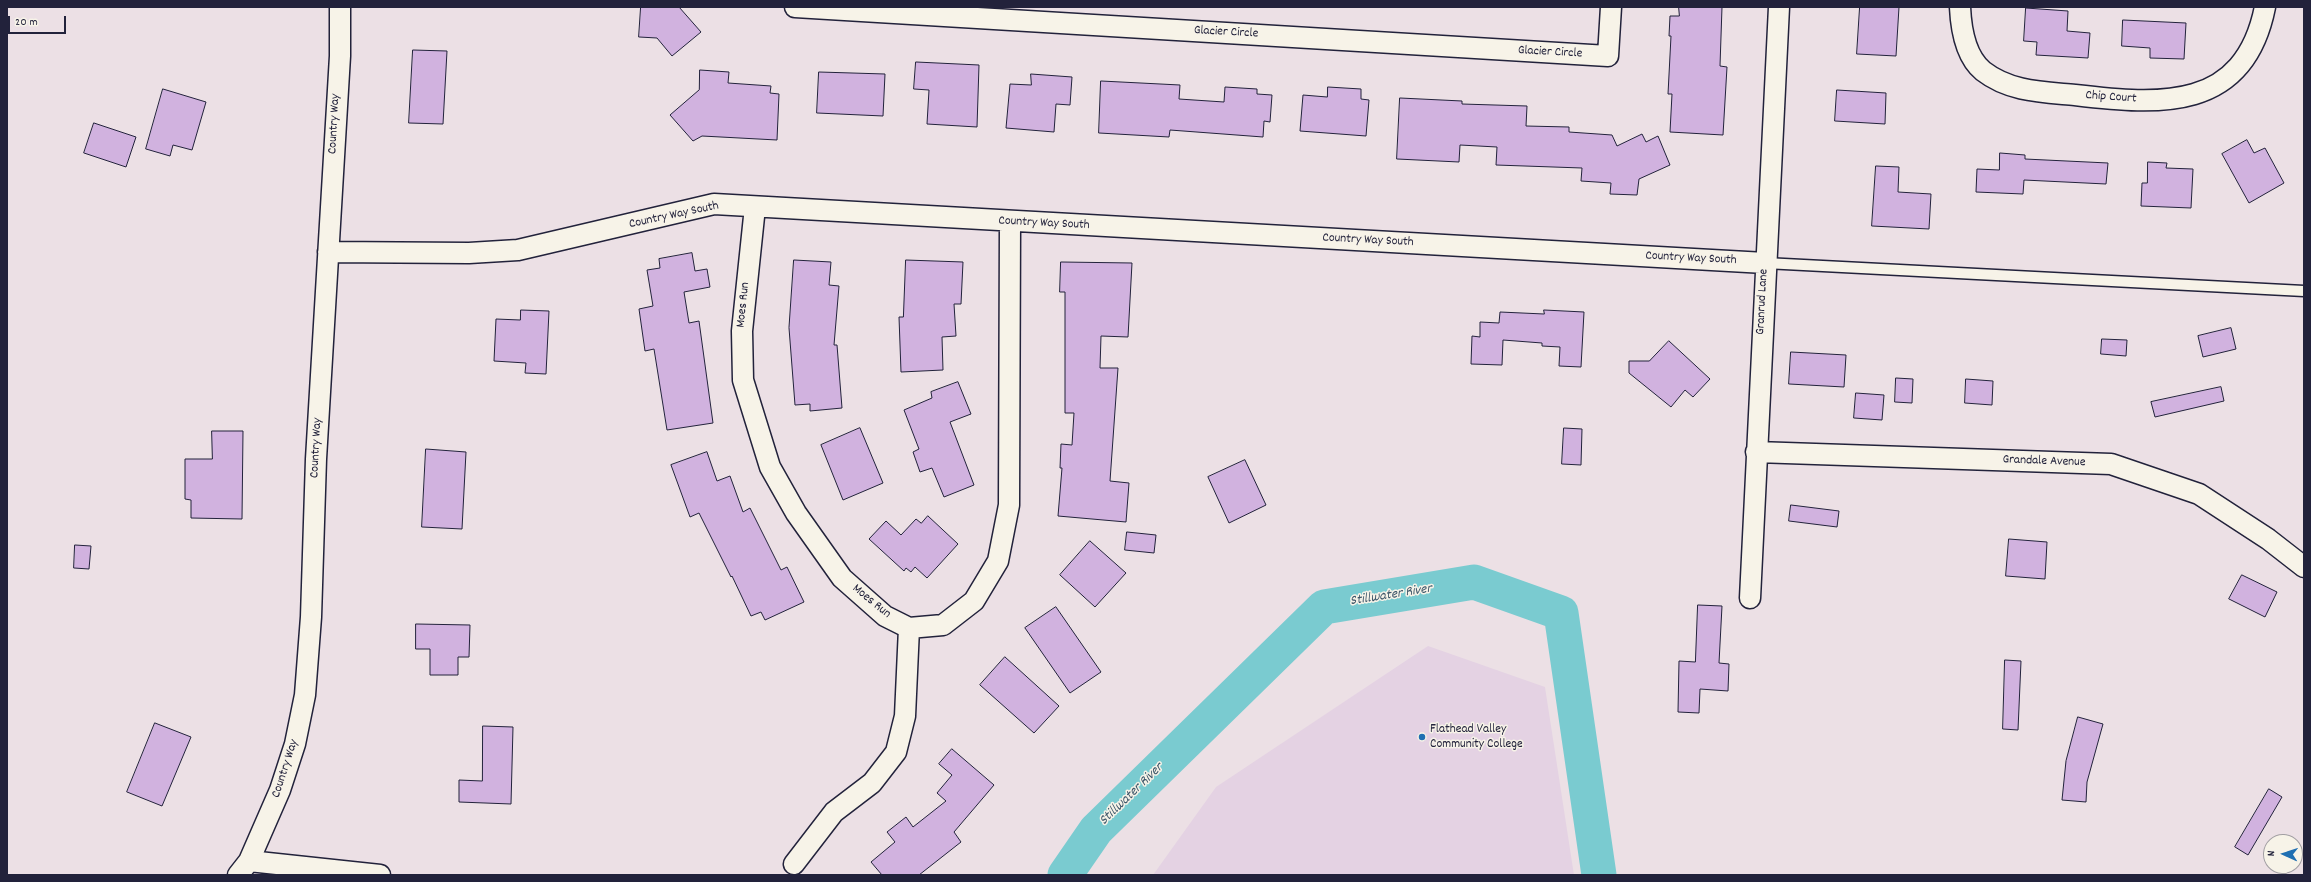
<!DOCTYPE html>
<style>
body{margin:0}
#map{position:relative;width:2311px;height:882px;overflow:hidden;background:#ece0e5;font-family:Dekko,sans-serif}
canvas{display:block}
.frame{position:absolute;inset:0;border:8px solid #22223b;pointer-events:none}
.north{position:absolute;left:2263px;top:834px;width:40px;height:40px;box-sizing:border-box;background:#f7f3e8;border:1px solid #a29fa3;border-radius:50%;rotate:273deg;font-size:11px;font-weight:700;line-height:16px;text-align:center;color:#22223b}
.north::after{content:'';display:block;margin:auto;width:14px;height:18px;background:#1f6fb2;clip-path:polygon(50% 0,100% 100%,50% 72%,0 100%)}
.scale{position:absolute;left:8px;top:16px;width:58px;height:18px;box-sizing:border-box;border:2px solid #22223b;border-top:0;padding-left:5px;font-size:12px;line-height:14px;white-space:nowrap;color:#22223b;-webkit-text-stroke:3px #f7f3e8;paint-order:stroke}
</style>
<div id="map">
<canvas width="2311" height="882"></canvas>
<div class="frame"></div>
<div class="north">N</div>
<div class="scale">20 m</div>
</div>
<script>
const context = document.querySelector('canvas').getContext('2d');
context.lineJoin = 'round';
function fill(path, color) {
  context.fillStyle = color;
  context.fill(path, 'evenodd');
}
function trace(path, color, width, dash) {
  context.strokeStyle = color;
  context.lineWidth = width;
  context.lineCap = dash ? 'butt' : 'round';
  context.setLineDash(dash || []);
  context.stroke(path);
}
function write(font, color, halo, rows, align = 'center') {
  context.font = font + ' Dekko,sans-serif';
  context.lineWidth = 3;
  context.setLineDash([]);
  context.textBaseline = 'middle';
  context.strokeStyle = halo;
  context.fillStyle = color;
  for (const [text, x, y, turn = 0] of rows) {
    context.save();
    context.translate(x, y);
    context.rotate((+turn || 0) * Math.PI / 180);
    context.textAlign = isNaN(turn) ? turn : align;
    if (halo) context.strokeText(text, 0, 0);
    context.fillText(text, 0, 0);
    context.restore();
  }
}
fill(new Path2D(`
 M 1428,646 L 1545,687 L 1574,875 L 1153,875 L 1216,787 Z`), '#e4d2e3');
trace(new Path2D(`
 M 1065,875 L 1096,830 L 1324,607 L 1474,582 L 1561,613 L 1599,875`), '#7acbd0', 35);
const building = new Path2D(`
 M 641,7 L 679,7 L 701,32 L 672,56 L 657,38 L 639,37 Z
 M 1679,7 L 1722,7 L 1720,66 L 1727,67 L 1723,135 L 1670,132 L 1672,94 L 1668,94 L 1671,36 L 1669,36 L 1670,16 L 1679,16 Z
 M 1860,7 L 1899,7 L 1896,56 L 1857,54 Z
 M 2026,8 L 2068,11 L 2067,31 L 2090,33 L 2088,58 L 2036,55 L 2037,42 L 2024,41 Z
 M 2123,20 L 2186,23 L 2184,59 L 2150,58 L 2150,48 L 2122,46 Z
 M 413,50 L 447,51 L 443,124 L 409,123 Z
 M 916,62 L 979,65 L 977,127 L 927,124 L 929,90 L 914,89 Z
 M 700,70 L 729,72 L 728,83 L 771,86 L 770,93 L 779,94 L 777,140 L 702,136 L 693,141 L 670,115 L 699,90 Z
 M 819,72 L 885,74 L 883,116 L 817,113 Z
 M 1031,74 L 1072,77 L 1070,105 L 1056,104 L 1054,132 L 1006,128 L 1010,84 L 1031,85 Z
 M 1101,81 L 1180,85 L 1179,99 L 1224,102 L 1225,87 L 1257,89 L 1257,94 L 1272,95 L 1270,122 L 1264,121 L 1263,137 L 1170,130 L 1169,137 L 1099,133 Z
 M 1328,87 L 1361,89 L 1361,99 L 1369,100 L 1366,136 L 1300,131 L 1303,95 L 1327,97 Z
 M 163,89 L 206,102 L 192,150 L 173,145 L 170,156 L 146,149 Z
 M 1837,90 L 1886,93 L 1885,124 L 1835,121 Z
 M 1400,98 L 1462,101 L 1462,104 L 1527,106 L 1526,126 L 1569,127 L 1569,132 L 1612,135 L 1617,146 L 1642,134 L 1646,142 L 1658,136 L 1670,165 L 1639,179 L 1637,195 L 1610,194 L 1611,183 L 1581,181 L 1582,168 L 1496,165 L 1497,147 L 1460,145 L 1459,162 L 1397,159 Z
 M 94,123 L 136,137 L 126,167 L 84,153 Z
 M 2247,140 L 2254,153 L 2265,148 L 2284,183 L 2249,203 L 2222,154 Z
 M 2000,153 L 2025,155 L 2025,159 L 2108,163 L 2106,184 L 2024,180 L 2023,194 L 1976,192 L 1977,169 L 1999,170 Z
 M 2148,162 L 2167,163 L 2166,168 L 2193,169 L 2191,208 L 2141,206 L 2142,183 L 2147,183 Z
 M 1876,166 L 1899,167 L 1898,192 L 1931,194 L 1929,229 L 1872,226 Z
 M 692,253 L 695,271 L 707,269 L 710,287 L 684,292 L 689,323 L 699,321 L 713,423 L 667,430 L 654,349 L 645,351 L 639,309 L 653,306 L 647,270 L 660,268 L 659,259 Z
 M 794,260 L 831,262 L 829,285 L 839,286 L 834,345 L 837,345 L 842,408 L 810,411 L 810,404 L 795,405 L 789,328 Z
 M 906,260 L 963,262 L 961,304 L 954,304 L 956,336 L 942,337 L 943,370 L 901,372 L 899,317 L 903,317 Z
 M 1061,262 L 1132,263 L 1128,337 L 1101,336 L 1100,368 L 1118,368 L 1110,481 L 1129,483 L 1126,522 L 1058,516 L 1062,468 L 1060,468 L 1061,444 L 1072,445 L 1074,413 L 1065,413 L 1065,292 L 1060,292 Z
 M 521,310 L 549,311 L 546,374 L 525,373 L 526,363 L 494,361 L 496,319 L 520,320 Z
 M 1544,310 L 1584,312 L 1581,367 L 1559,366 L 1560,347 L 1542,346 L 1542,343 L 1503,340 L 1502,365 L 1471,364 L 1472,336 L 1480,337 L 1480,322 L 1499,323 L 1500,312 L 1544,314 Z
 M 2231,328 L 2236,349 L 2203,357 L 2198,336 Z
 M 2102,339 L 2127,340 L 2126,356 L 2101,354 Z
 M 1669,341 L 1710,379 L 1693,397 L 1685,390 L 1671,407 L 1629,373 L 1629,361 L 1649,361 Z
 M 1791,352 L 1846,355 L 1844,387 L 1789,384 Z
 M 1896,378 L 1913,379 L 1912,403 L 1895,402 Z
 M 1966,379 L 1993,381 L 1992,405 L 1965,403 Z
 M 958,382 L 971,414 L 950,422 L 974,485 L 944,497 L 932,468 L 920,472 L 913,452 L 919,449 L 904,410 L 932,398 L 931,392 Z
 M 2221,387 L 2224,401 L 2155,417 L 2151,402 Z
 M 1856,393 L 1884,395 L 1882,420 L 1854,418 Z
 M 860,428 L 883,483 L 843,500 L 821,445 Z
 M 1564,428 L 1582,429 L 1581,465 L 1562,464 Z
 M 212,431 L 243,431 L 242,519 L 191,518 L 191,500 L 185,499 L 185,459 L 212,459 Z
 M 426,449 L 466,452 L 462,529 L 422,527 Z
 M 707,452 L 717,481 L 730,476 L 743,512 L 750,508 L 781,570 L 787,567 L 804,602 L 765,620 L 761,612 L 751,616 L 732,576 L 731,577 L 699,513 L 690,517 L 671,465 Z
 M 1245,460 L 1266,505 L 1229,523 L 1208,477 Z
 M 1791,505 L 1839,511 L 1837,527 L 1789,521 Z
 M 928,516 L 958,544 L 927,578 L 915,567 L 911,572 L 906,568 L 904,571 L 869,539 L 886,521 L 901,535 L 916,519 L 921,523 Z
 M 1127,532 L 1156,535 L 1154,553 L 1125,550 Z
 M 2009,539 L 2047,542 L 2045,579 L 2006,576 Z
 M 1090,541 L 1126,573 L 1095,607 L 1060,575 Z
 M 75,545 L 91,546 L 89,569 L 74,568 Z
 M 2242,575 L 2277,592 L 2265,617 L 2229,599 Z
 M 1698,605 L 1722,606 L 1719,663 L 1729,664 L 1728,691 L 1700,689 L 1699,713 L 1678,712 L 1679,661 L 1695,662 Z
 M 1056,607 L 1101,672 L 1070,693 L 1025,628 Z
 M 416,624 L 470,625 L 469,657 L 458,657 L 458,675 L 430,675 L 430,649 L 416,649 Z
 M 1005,657 L 1059,706 L 1034,733 L 980,685 Z
 M 2005,660 L 2021,661 L 2018,730 L 2003,729 Z
 M 2078,717 L 2103,724 L 2087,782 L 2086,802 L 2062,800 L 2066,761 Z
 M 155,723 L 191,737 L 162,806 L 127,792 Z
 M 483,726 L 513,727 L 511,804 L 459,802 L 459,780 L 482,781 Z
 M 952,749 L 994,785 L 954,832 L 961,842 L 919,875 L 882,875 L 871,862 L 895,842 L 887,832 L 906,817 L 913,827 L 946,801 L 937,793 L 952,775 L 939,764 Z
 M 2269,789 L 2282,797 L 2248,855 L 2235,847 Z`);
fill(building, '#d1b2df');
trace(building, '#22223b', 1);
const service = new Path2D(`
 M 1765,263 L 2304,291`);
const minor = new Path2D(`
 M 795,7 L 1608,56 L 1611,7
 M 1960,7 C 1961,29 1965,56 1983,71 C 2010,92 2043,92 2075,95 C 2160,105 2244,112 2265,7
 M 755,207 L 742,331 L 743,380 L 770,467 L 796,513 L 842,578 L 885,616 L 909,628 L 943,625 L 974,601 L 998,561 L 1009,505 L 1010,222
 M 328,252 L 469,253 L 518,250 L 714,204 L 1765,263
 M 1756,452 L 2111,464 L 2199,494 L 2268,539 L 2304,567
 M 1750,598 L 1779,7
 M 249,861 L 380,875
 M 794,864 L 834,812 L 872,783 L 896,752 L 905,716 L 909,628
 M 238,875 L 249,861 L 280,790 L 295,744 L 305,695 L 311,617 L 316,459 L 340,56 L 340,7`);
trace(service, '#22223b', 13);
trace(minor, '#22223b', 23);
trace(service, '#f7f3e8', 10);
trace(minor, '#f7f3e8', 20);
for (const [x, y, r, color] of [
 [1422,737,4,"#1f6fb2"]
]) {
  const dot = new Path2D();
  dot.arc(x, y, r, 0, 2 * Math.PI);
  context.fillStyle = color;
  context.fill(dot);
  trace(dot, '#f7f3e8', 1.5);
}
write('13px', '#22223b', '#f7f3e8', [
 ["Glacier Circle",1226,33,3],
 ["Glacier Circle",1550,53,3],
 ["Chip Court",2111,98,4],
 ["Country Way",335,124,-87],
 ["Country Way South",674,216,-12],
 ["Country Way South",1044,224,3],
 ["Country Way South",1368,241,3],
 ["Country Way South",1691,259,3],
 ["Granrud Lane",1763,302,-87],
 ["Moes Run",744,305,-84],
 ["Country Way",317,448,-87],
 ["Grandale Avenue",2044,462,2],
 ["Moes Run",871,602,39],
 ["Country Way",286,769,-72]
]);
write('13px', '#22223b', '#f7f3e8', [
 ["Flathead Valley",1430,730],
 ["Community College",1430,745]
], 'left');
write('italic 14px', '#3c5568', '#f7f3e8', [
 ["Stillwater River",1391,596,-9],
 ["Stillwater River",1132,795,-44]
]);
</script>
